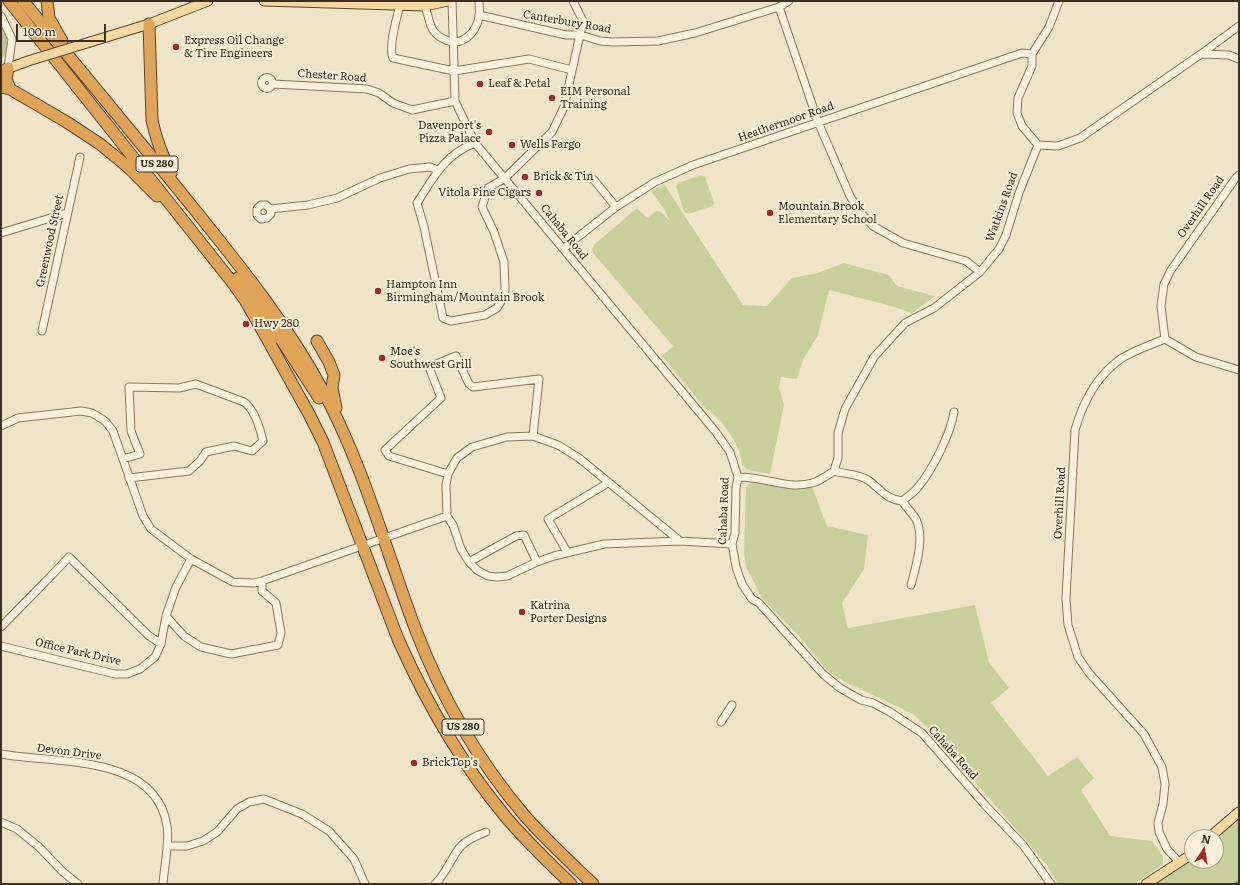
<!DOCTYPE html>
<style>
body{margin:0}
#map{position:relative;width:1240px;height:885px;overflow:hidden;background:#f0e4c8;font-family:Literata,serif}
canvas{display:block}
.frame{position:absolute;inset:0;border:2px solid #3d2e20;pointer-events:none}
.north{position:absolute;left:1184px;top:829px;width:40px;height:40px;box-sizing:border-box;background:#f7eed8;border:1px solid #ada18e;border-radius:50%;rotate:12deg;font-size:11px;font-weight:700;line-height:16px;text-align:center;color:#3d2e20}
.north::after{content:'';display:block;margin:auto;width:14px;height:18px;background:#9e2a2b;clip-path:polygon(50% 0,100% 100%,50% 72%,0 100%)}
.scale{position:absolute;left:16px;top:24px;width:90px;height:18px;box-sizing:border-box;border:2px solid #3d2e20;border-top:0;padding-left:5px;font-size:12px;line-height:14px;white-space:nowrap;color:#3d2e20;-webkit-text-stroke:3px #f7eed8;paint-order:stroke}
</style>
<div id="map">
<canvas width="1240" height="885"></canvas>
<div class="frame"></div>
<div class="north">N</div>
<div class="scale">100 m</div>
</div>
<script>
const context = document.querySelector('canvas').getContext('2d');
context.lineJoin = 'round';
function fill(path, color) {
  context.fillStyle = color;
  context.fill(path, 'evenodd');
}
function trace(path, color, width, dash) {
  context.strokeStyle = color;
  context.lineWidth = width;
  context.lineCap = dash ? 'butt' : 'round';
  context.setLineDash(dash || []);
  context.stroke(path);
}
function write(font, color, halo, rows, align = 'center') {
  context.font = font + ' Literata,serif';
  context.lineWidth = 4;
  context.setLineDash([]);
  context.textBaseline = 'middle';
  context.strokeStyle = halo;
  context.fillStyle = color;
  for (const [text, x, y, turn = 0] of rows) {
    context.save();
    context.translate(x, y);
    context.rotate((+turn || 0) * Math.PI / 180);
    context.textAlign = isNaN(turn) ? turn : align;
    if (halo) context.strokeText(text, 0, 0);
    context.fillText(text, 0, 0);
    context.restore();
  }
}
fill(new Path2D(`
 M 701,175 L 705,177 L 714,203 L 712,206 L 689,214 L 684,212 L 676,186 L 678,183 Z
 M 664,184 L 743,305 L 767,306 L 792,278 L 818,273 L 844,263 L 889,275 L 897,286 L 935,296 L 912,313 L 891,306 L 829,290 L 818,335 L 803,360 L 797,379 L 781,377 L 779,388 L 784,405 L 770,474 C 762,472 749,472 743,466 C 741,462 741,455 739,451 C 731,434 720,416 705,408 L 662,356 L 673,346 L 593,253 L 592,249 L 595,244 L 637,208 L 647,218 L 656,211 L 661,212 L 670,221 L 664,209 L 651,191 Z
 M 752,481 C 772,485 792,492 812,487 L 827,526 L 868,535 L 864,569 L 842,603 L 848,628 L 975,605 L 989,662 L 1009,688 L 991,703 L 1048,776 L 1077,757 L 1094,778 L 1081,790 L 1110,836 L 1152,841 L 1163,856 L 1163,864 L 1135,884 L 1058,884 L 1046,864 L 931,731 L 913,714 L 845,682 L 828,671 L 798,635 L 762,598 L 746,567 L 744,552 L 746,487 Z
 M 1239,818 L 1239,880 L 1232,884 L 1155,884 L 1192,857 L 1192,861 L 1216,861 L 1216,837 Z`), '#c9cf9b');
fill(new Path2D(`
 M 1,29 L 5,29 C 9,39 8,46 4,57 L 1,58 Z`), '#bfc49a');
trace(new Path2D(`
 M 1234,884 L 1239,881`), '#6f938a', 2);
const minor = new Path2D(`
 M 426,1 C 425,7 426,11 428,16 C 431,29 434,35 446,40 C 462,47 476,33 479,17 C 480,12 479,6 479,1
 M 452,1 L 455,101 L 475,143 L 715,431 L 730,452 L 738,477 L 736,488 L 735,533 L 732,544 L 736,567 L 742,584 L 752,599 L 759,603 L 823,674 L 840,688 L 861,700 L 873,703 L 890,712 L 922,733 L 985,805 L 1023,845 L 1051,884
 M 1059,1 L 1049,27 L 1032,54 L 1032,66 L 1018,98 L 1017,113 L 1022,126 L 1038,145 L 1058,146 L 1080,138 L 1201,54 L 1229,55 L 1239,59
 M 400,5 C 397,17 388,47 393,58 L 454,71 L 529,59 L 572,70
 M 779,7 L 818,122 L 850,196 L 860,212 L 873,226 L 903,243 L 966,261 L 980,272
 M 479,15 L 566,35 L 581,35 L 600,41 L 612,42 L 658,41 L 695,33 L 779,7 L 789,1
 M 1,16 L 12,39 L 8,68
 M 1201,54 L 1239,26
 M261.5 83a5.5 5.5 0 1 1 11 0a5.5 5.5 0 1 1-11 0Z
 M 273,84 L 367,89 L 379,93 L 393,103 L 412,110 L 455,101
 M 475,143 C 444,155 434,177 417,203 L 424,227 L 443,318 L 451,321 L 485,315 L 497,308 L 502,300 L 505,291 L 504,262 L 494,232 L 482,207 L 488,188 L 505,178 L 552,132 L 564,107 L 583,21 L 573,1
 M 594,180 L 616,207
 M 270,209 L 271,214 L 267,218 L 261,219 L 257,215 L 257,209 L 261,205 L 266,205 L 270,209 L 308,205 L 337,198 L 380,178 L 409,169 L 430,167 L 438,170
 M 1,233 L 67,213
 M 564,248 L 616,207 L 655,182 L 693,165 L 1022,53 L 1032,54
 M 42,331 L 80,157
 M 1165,339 C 1150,345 1135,350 1122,358 C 1097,375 1083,402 1075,430 L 1066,598 L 1068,625 L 1078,657 L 1089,673 L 1144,734 L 1162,767 L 1165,784 L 1163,804 L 1158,823 L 1159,832 L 1167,849 L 1179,862
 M 1165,339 L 1161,306 L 1164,284 L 1171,270 L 1235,179 L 1239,175
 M 1165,339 L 1196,357 L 1239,370
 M 1,426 L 18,418 L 81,411 L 92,413 L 102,419 L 106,422 L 113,431 L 143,516 L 151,529 L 191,559 L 233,582 L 254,583 L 262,581 L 447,516
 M 123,459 L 140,454 L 131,431 L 129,387 L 179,388 L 196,384 L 244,402 C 254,409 260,428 263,441 L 252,451 L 234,446 L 206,452 L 200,461 L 189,471 L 129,478
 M 834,471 C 845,474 859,474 868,480 C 882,490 884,498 902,501 C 907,497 914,493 918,487 C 932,471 951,433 954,412
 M 448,474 L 389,456 L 385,450 L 441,398 L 429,367 L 456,356 L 469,384 L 473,387 L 539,379 L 533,436
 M 738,477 C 762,476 788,490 812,483 C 820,481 828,475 834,471 L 838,458 L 838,433 L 845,409 L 874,357 L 905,323 L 934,308 L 980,272 L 999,249 L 1006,235 L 1019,193 L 1038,145
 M 902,501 C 906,507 912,513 916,519 C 925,538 916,566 911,585
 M 680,541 L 579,458 L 558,445 L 533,436 L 507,437 L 472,447 L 457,458 L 448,474 L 446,485 L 447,516 L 453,525 L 461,549 L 469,562 L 477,570 L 488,576 L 497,577 L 507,576 L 537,562 L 554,556 L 604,544 L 680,541 L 732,544
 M 567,552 L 548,519 L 608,483
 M 469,562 L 516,536 L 524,535 L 537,562
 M 47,580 L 69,557 L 148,635 L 161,644
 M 166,616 L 184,636 L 201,647 L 231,654 L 278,645 L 281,633 L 276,603 L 262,591 L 262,581
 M 1,627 L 45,582
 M 1,646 L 115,674 L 127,674 L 140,669 L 155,657 L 161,644 L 166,616 L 176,587 L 191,559
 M 721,722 L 732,705
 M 1,754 C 55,764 156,753 167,826 C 170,841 164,868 163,884
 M 1,822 L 17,829 L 39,847 L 63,872 L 78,884
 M 167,846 L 187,846 L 203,841 L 217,832 L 237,809 L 249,802 L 264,799 L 302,814 L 329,831 L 354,859 L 365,884
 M 435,884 C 447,873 452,855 462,845 C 469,839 478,835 486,832`);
const major = new Path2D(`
 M 264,1 L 425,6 L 448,1
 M 90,42 L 149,24 L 208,1
 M 1,71 L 28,61
 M 1210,837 L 1239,812
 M 1146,884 L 1192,854`);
const highway = new Path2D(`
 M 9,1 L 232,282 L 245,300 L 265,335 L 309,414 L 323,442 L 398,639 C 426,702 461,763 505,816 C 525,840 548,862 571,884
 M 23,1 C 82,72 141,143 199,215 C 244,271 288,326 322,389 C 363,464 385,548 415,628 C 441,696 478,761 525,816 C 546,840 570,862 593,884
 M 47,1 L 49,18 L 62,41
 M 149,24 L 152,120 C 156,140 162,155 171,173
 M 8,68 L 6,79 L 10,89
 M 1,87 L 10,89 L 65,121 L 100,144 L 128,167 L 157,196
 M 238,278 C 250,294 264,320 283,328
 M 265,335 L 272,334 L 281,339 L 319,398
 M 317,341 L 329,362 L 334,375 L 332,388 L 336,408`);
trace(minor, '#8d765c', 9);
trace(major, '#5b4430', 11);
trace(highway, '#5b4430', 13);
trace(minor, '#faf1dc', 7);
trace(major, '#f3d9a0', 9);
trace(highway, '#e0a458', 11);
const majorBridge = new Path2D(`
 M 28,61 L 90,42`);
trace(majorBridge, '#5b4430', 11, []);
trace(majorBridge, '#f3d9a0', 9);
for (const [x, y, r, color] of [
 [176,47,4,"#9e2a2b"],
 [480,84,4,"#9e2a2b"],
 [552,98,4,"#9e2a2b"],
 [489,132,4,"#9e2a2b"],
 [512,145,4,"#9e2a2b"],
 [525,177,4,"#9e2a2b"],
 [539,193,4,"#9e2a2b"],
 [770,213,4,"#9e2a2b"],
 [378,291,4,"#9e2a2b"],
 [246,324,4,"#9e2a2b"],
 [382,358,4,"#9e2a2b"],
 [522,612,4,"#9e2a2b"],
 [414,763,4,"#9e2a2b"]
]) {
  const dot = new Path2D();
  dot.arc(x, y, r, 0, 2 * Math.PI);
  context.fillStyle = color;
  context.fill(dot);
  trace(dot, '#f7eed8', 1.5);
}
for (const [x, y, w] of [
 [157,164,42],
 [463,727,42]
]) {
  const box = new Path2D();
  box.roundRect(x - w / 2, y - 8, w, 16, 3);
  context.fillStyle = '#f7eed8';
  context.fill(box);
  trace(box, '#3d2e20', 1);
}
write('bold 10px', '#3d2e20', null, [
 ["US 280",157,164],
 ["US 280",463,727]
]);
write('11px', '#3d2e20', '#f7eed8', [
 ["Canterbury Road",567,22,10],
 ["Chester Road",332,76,4],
 ["Heathermoor Road",786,122,-19],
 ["Watkins Road",1002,207,-70],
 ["Overhill Road",1201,207,-55],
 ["Cahaba Road",564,232,51],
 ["Greenwood Street",50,241,-78],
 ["Overhill Road",1060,503,-87],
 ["Cahaba Road",724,511,-88],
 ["Office Park Drive",78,652,13],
 ["Devon Drive",69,752,7],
 ["Cahaba Road",953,753,48]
]);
write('11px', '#3d2e20', '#f7eed8', [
 ["Express Oil Change",184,41],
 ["& Tire Engineers",184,54],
 ["Leaf & Petal",488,84],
 ["EIM Personal",560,92],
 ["Training",560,105],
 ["Davenport's",481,126,"right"],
 ["Pizza Palace",481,139,"right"],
 ["Wells Fargo",520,145],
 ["Brick & Tin",533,177],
 ["Vitola Fine Cigars",531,193,"right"],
 ["Mountain Brook",778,207],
 ["Elementary School",778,220],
 ["Hampton Inn",386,285],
 ["Birmingham/Mountain Brook",386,298],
 ["Hwy 280",254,324],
 ["Moe's",390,352],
 ["Southwest Grill",390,365],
 ["Katrina",530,606],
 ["Porter Designs",530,619],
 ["BrickTop's",422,763]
], 'left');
</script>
